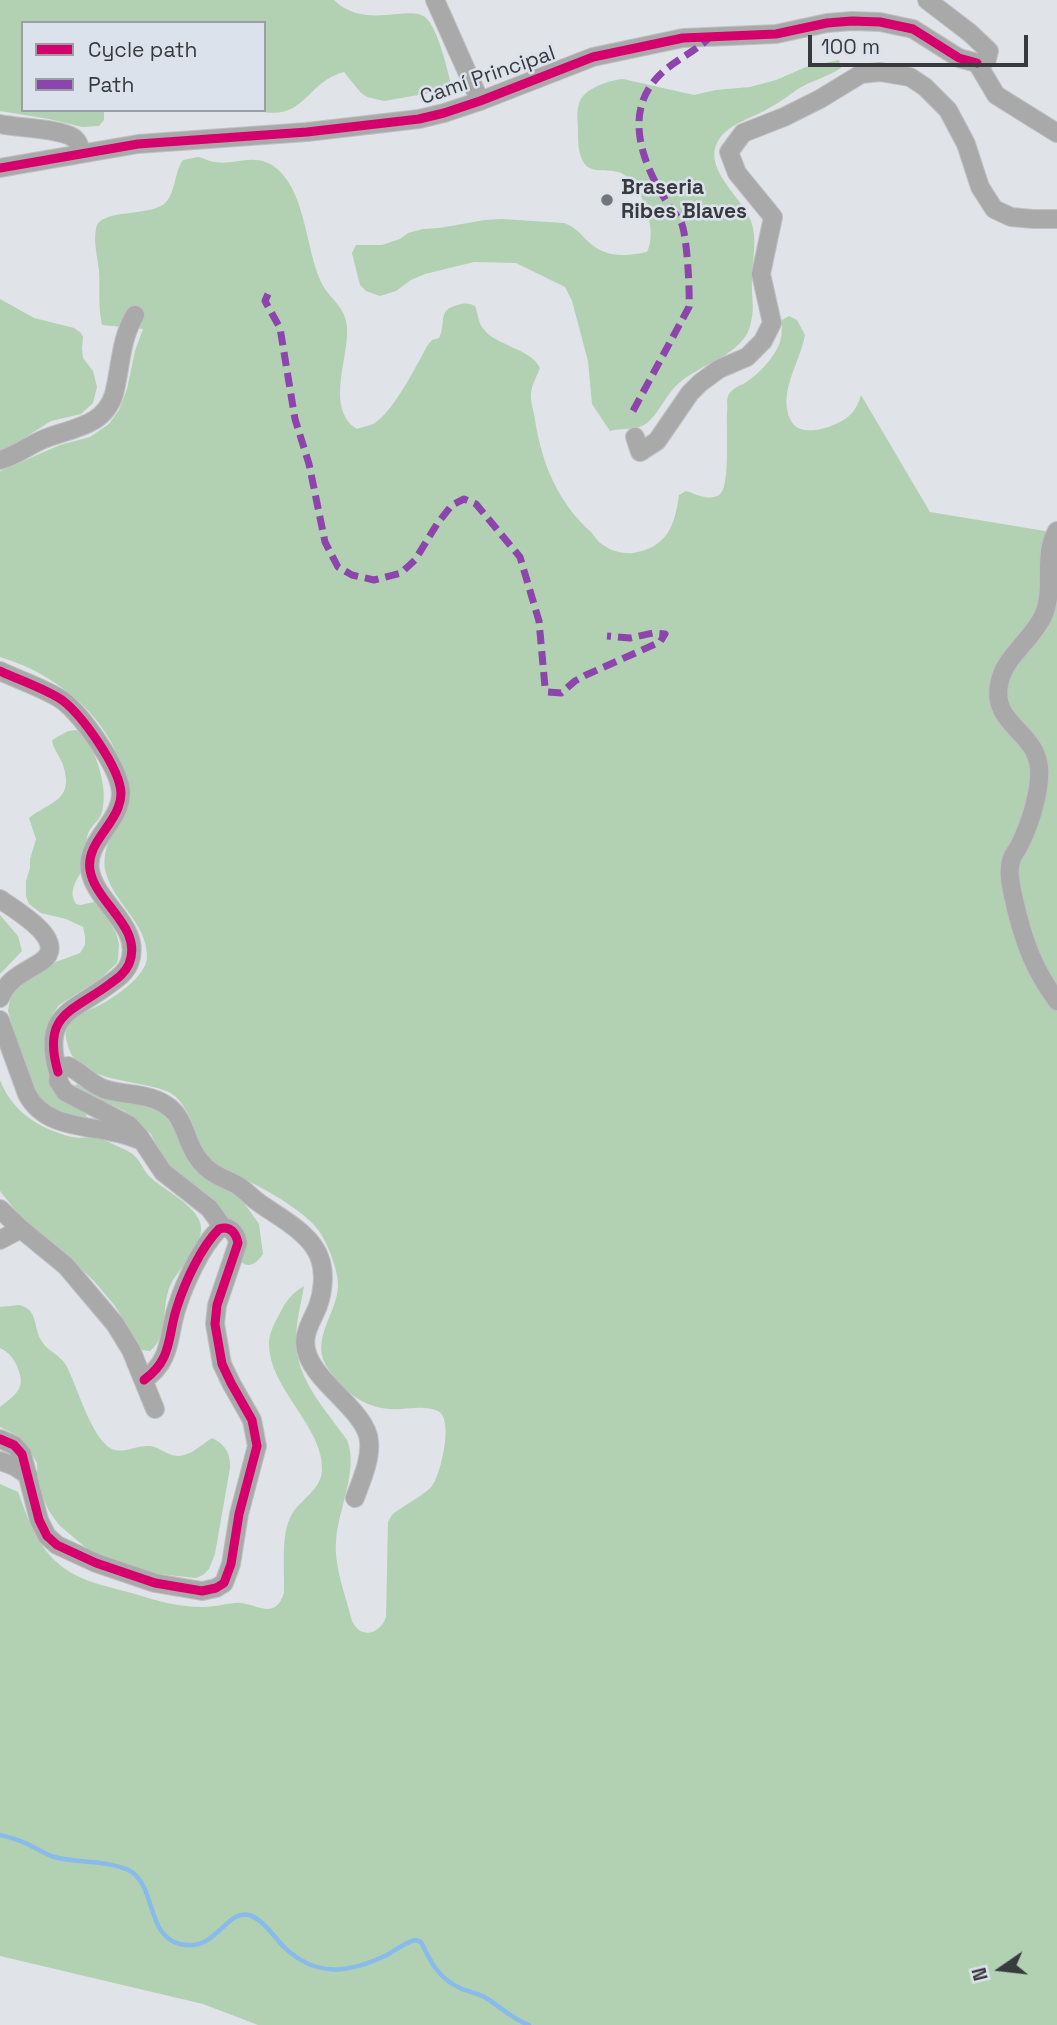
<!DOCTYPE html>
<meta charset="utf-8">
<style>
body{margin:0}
#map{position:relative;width:1057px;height:2025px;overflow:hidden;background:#e0e3e8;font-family:"Space Grotesk",sans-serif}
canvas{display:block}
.legend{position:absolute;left:21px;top:21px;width:245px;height:91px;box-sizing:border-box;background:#dce2eb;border:2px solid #9a9fa6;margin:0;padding:9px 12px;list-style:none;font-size:21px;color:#383a3e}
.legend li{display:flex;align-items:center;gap:14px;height:35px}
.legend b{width:35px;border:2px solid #9a9fa6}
.north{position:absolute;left:966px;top:1934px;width:70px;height:70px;-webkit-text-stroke:5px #dce2eb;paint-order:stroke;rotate:256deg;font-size:19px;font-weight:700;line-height:28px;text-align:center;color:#383a3e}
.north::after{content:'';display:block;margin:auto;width:24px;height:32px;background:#383a3e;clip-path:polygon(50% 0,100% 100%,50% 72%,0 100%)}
.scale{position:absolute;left:808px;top:35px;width:220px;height:32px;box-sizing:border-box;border:4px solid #383a3e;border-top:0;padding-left:9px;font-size:21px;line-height:24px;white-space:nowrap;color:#383a3e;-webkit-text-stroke:5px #dce2eb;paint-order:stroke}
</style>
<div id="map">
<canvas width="1057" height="2025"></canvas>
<ul class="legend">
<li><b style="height:9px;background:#d6006c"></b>Cycle path</li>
<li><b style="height:9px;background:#8e44ad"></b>Path</li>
</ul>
<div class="north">N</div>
<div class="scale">100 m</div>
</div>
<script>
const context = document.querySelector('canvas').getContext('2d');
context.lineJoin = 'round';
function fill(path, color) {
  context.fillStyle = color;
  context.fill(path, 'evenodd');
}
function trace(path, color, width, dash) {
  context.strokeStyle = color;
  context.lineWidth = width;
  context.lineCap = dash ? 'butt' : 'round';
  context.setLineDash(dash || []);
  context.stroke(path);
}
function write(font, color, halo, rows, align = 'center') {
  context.font = font + ' "Space Grotesk",sans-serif';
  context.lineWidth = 5;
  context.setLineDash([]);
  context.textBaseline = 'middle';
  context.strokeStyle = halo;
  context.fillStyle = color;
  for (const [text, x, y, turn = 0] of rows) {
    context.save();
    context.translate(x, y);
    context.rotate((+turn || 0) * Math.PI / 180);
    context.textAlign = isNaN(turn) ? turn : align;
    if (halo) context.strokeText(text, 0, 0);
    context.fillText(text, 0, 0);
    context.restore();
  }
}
fill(new Path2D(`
 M 0,0 L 334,0 C 365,31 411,3 426,18 C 438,29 447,68 451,84 L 447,90 L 384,101 L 367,97 L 361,93 L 344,72 C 305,82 305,124 255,110 L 264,110 L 264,23 L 23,23 L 23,110 L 104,110 L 104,120 L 99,126 L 82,127 L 49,119 L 0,111 Z
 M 839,60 L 841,68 C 827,77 811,81 798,89 C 789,95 780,102 771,107 C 755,117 727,124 718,141 C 702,169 743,198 751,221 C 758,240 752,261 752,280 C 751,294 755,308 751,322 C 750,327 748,333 745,337 C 731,357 703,365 684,379 C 666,391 657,420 642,426 C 632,430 620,428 610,431 L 592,404 L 588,361 L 572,301 L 565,287 L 516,263 L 474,262 L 425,274 L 411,280 L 396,291 L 380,296 L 366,291 L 360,285 L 352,253 L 356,245 L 382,245 L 400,239 L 408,233 L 423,229 L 439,228 L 485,220 L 502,219 L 564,223 C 576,227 582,236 591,244 C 607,258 628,256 647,252 C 658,231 643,187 623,174 C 611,167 592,175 584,163 C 578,154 578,141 578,131 C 578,123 576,112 579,104 C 582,89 609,80 623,79 L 694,95 L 716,90 L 750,87 L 776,80 L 806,67 Z
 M 198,157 C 204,158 208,161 214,162 C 234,166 251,153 272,165 C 306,187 305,248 321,282 C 329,299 346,306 347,328 C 349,358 325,409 357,429 C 362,427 369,426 373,424 C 392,414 417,365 427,346 L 432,340 L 439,338 C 447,323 436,310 458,305 C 465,303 468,303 475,306 C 478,313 478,321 482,327 C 494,346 531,348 540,368 C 537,376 532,384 531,393 C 530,402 534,411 535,420 C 542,464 558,503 592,533 C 595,537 598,542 603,545 C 611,551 623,554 633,553 C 667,548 675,525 679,495 L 686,491 C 696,494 712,503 721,493 C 730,483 726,429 727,412 C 728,407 726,401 728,396 C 731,389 739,386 745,383 C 759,374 775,357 780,342 C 782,335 782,327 782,320 L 789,316 L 797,320 L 805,335 C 800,363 777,393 791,421 C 801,440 840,426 851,414 C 856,409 859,402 861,395 L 930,512 L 1057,533 L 1057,2025 L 258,2025 L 203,2004 L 0,1956 L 0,1484 L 18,1492 C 28,1519 37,1546 60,1565 C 82,1583 108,1586 135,1594 C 157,1601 179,1607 203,1607 C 214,1607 224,1604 235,1603 C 254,1601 274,1623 284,1593 C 285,1570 280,1534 292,1514 C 301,1499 321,1490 322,1470 C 324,1427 268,1388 269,1343 C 269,1333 275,1322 280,1313 C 285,1302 293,1292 304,1286 C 301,1304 296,1322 296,1340 C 296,1380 326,1410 347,1440 C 359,1470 338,1509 336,1541 C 334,1567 346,1596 352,1621 C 361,1640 380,1634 386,1617 L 388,1522 L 392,1515 C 400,1508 427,1493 432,1486 C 441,1474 454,1419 438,1411 C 427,1406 413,1408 401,1409 C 368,1411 347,1395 329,1370 C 308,1342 336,1316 338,1287 C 339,1273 329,1247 321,1234 C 310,1215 272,1193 252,1183 C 241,1178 222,1171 213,1163 C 195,1146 194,1109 172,1094 C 166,1090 157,1088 149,1086 C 127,1081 97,1078 79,1064 C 72,1058 69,1050 67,1042 C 65,1036 65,1030 68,1024 C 74,1015 90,1010 100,1005 C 115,997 146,976 147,958 C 148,922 111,902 105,869 C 102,852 112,831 120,816 C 123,811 128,807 129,800 C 131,787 124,771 118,759 C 116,753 114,747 111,742 C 88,700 44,670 0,657 L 0,471 L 60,445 L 90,437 L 109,424 L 119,410 L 127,389 L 135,351 L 143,329 L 102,325 C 98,306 100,290 99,271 C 98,258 93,242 96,229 C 97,222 101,220 106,218 C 122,211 150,214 164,204 C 176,194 174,172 183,160 Z
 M 0,299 L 34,318 L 74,328 L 81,333 L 83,337 L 82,349 L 83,358 L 93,371 L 97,387 L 93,403 L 81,414 L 51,421 L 10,447 L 0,450 Z
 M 77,730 C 96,744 110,792 101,815 C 97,823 88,828 87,838 C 85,848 87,859 82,870 C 76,882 68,891 76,904 L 81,905 L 98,901 L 116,933 L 119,944 L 118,960 L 116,964 L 100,979 L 59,1005 L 52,1015 L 49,1028 L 74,1102 L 86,1113 L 87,1119 L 62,1113 L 43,1102 L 28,1079 L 8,1011 L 10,998 L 20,983 L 53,963 L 80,953 L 85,945 L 85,936 L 83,927 L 66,919 L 41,913 L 29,904 L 26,896 L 26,881 L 30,868 L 30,859 L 36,839 L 29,818 C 50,801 75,801 63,765 C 60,756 53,749 52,740 L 68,731 Z
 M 0,915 L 18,936 L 22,951 L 0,974 Z
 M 0,1080 C 12,1112 40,1129 72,1137 C 81,1139 90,1136 98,1138 C 108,1141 119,1147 128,1151 C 139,1157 141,1166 148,1175 C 162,1190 204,1208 201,1231 C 198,1251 182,1265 172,1282 C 160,1302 170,1336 150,1351 L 142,1350 L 115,1306 L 94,1281 L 55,1244 L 32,1231 L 0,1191 Z
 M 79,1084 L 135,1101 L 155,1108 L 162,1113 L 175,1129 L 210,1181 L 235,1195 L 244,1203 L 259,1224 L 263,1254 C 258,1262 248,1271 240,1260 L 229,1221 L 220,1208 L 211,1199 L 176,1177 L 159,1151 L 151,1134 L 125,1111 L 76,1089 L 75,1085 Z
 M 19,1305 C 40,1310 32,1329 43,1343 C 49,1352 59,1354 66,1365 C 77,1385 91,1439 112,1449 C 124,1454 136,1445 149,1446 C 156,1446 162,1451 169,1454 C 186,1461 198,1447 212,1438 C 225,1444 231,1454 230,1468 L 215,1554 L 209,1569 L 203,1575 L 196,1578 L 148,1573 L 92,1553 L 59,1525 L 49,1511 L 38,1487 L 37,1463 L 33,1456 L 18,1436 L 0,1427 L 0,1407 C 18,1393 27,1387 16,1364 C 12,1356 8,1352 0,1348 L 0,1307 Z`), '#b2d1b3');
trace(new Path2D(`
 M 0,1835 C 8,1837 17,1839 25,1843 C 35,1847 44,1854 54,1857 C 69,1861 86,1861 101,1863 C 112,1865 123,1866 132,1872 C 156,1890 147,1936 180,1944 C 217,1953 225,1909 249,1915 C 263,1919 274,1937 284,1947 C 316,1978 349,1973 387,1955 C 396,1950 404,1943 415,1940 L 421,1942 C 430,1961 439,1979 460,1988 C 468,1992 478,1993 486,1998 C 501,2007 512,2019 529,2025`), '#88bbe9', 4.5);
const minor = new Path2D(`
 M 435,0 L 480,101
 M 927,0 L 970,33 L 989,51 L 987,59 L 977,63
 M 977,63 L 996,95 L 1057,133
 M 0,124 C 18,128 60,128 74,138 C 79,142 80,148 81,153
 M 0,168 L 138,144 L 307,132 L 419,119 L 444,113 L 480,101 L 593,57 L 683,38 L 776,34 L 827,23 L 852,21 L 880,22 L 913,29 L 959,58 L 977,63
 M 635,437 L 640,452 L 657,441 L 690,393 L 700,383 L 719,369 L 747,357 L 763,341 L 772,323 L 761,274 L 773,217 L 737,173 L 729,152 L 743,133 L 784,117 L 820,99 L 861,74 L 880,72 L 910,77 L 925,87 L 948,110 L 966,144 L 980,187 L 994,209 L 1011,217 L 1033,219 L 1057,219
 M 0,460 C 16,456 29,445 44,439 C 71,428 104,427 114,394 C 121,367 120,340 135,315
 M 1057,531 C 1042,556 1055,587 1044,614 C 1033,640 1003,657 999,685 C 992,724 1035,731 1039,767 C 1041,790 1030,824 1020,844 C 1018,849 1014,853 1012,858 C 1007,871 1011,886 1014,900 C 1023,940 1033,968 1057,1001
 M 0,671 C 19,680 46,689 62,700 C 82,715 120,768 121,793 C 121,798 120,803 118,808 C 110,829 86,846 90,870 C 95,903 144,927 129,964 C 125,973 118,978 111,983 C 73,1012 41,1013 58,1072
 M 0,899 C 15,910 71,941 41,962 C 24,973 8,978 0,998
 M 0,1020 L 27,1094 C 48,1134 101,1123 137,1139
 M 0,1209 L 21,1229 L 66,1266 L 115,1324 L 131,1350 L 155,1409
 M 223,1227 L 209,1208 L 163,1172 L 139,1136 L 129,1125 L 65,1092 L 58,1081 L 60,1069 L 68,1066 C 81,1072 90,1084 104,1089 C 125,1096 151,1092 170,1108 C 188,1122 185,1151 209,1170 C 218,1177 228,1180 237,1185 C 245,1190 251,1197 258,1202 C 278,1217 312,1233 320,1259 C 325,1273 323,1292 318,1306 C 311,1323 300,1337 308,1356 C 319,1385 367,1413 369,1441 C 371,1460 361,1481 355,1498
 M 0,1240 L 21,1229
 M 0,1439 L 14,1445 L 22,1454 L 39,1520 L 47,1536 L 57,1545 L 96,1563 L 155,1583 L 202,1591 L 216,1588 L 224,1583 L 231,1564 L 239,1514 L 257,1446 L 252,1420 L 231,1383 L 222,1364 L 215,1324 L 217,1305 L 238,1243 C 236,1233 230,1225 219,1229 C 201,1247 185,1282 177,1307 C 167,1337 173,1359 144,1380
 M 0,1461 L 14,1466 L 28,1475`);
trace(minor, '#bfc1c5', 20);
trace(minor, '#aaa9a9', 18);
trace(new Path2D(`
 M 268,294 L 265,301 L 280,328 L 295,419 L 309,464 L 325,542 L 338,567 L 352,575 L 374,580 L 401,573 L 415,560 L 437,524 L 452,505 L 464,499 L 476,504 L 520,557 L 539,621 L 545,687 L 548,692 L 561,693 L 575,681 L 586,675 L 660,642 L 665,634 L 653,633 L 630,638 L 607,636
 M 633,411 L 689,307 C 690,291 687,234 681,222 C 677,215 672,210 668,204 C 645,168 623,118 655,80 C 671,61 693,54 710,37`), '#8e44ad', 7, [14, 7]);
trace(new Path2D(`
 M 0,168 L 138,144 L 307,132 L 419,119 L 444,113 L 480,101 L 593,57 L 683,38 L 776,34 L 827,23 L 852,21 L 880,22 L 913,29 L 959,58 L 977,63
 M 0,671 C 19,680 46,689 62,700 C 82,715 120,768 121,793 C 121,798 120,803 118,808 C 110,829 86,846 90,870 C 95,903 144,927 129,964 C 125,973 118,978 111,983 C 73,1012 41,1013 58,1072
 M 0,1439 L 14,1445 L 22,1454 L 39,1520 L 47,1536 L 57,1545 L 96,1563 L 155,1583 L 202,1591 L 216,1588 L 224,1583 L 231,1564 L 239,1514 L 257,1446 L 252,1420 L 231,1383 L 222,1364 L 215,1324 L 217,1305 L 238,1243 C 236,1233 230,1225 219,1229 C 201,1247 185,1282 177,1307 C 167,1337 173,1359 144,1380`), '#d6006c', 9);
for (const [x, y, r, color] of [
 [607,200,7,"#73757a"]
]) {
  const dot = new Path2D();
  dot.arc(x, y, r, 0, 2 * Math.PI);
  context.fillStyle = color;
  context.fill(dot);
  trace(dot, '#dce2eb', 2.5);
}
write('21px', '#383a3e', '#dce2eb', [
 ["Camí Principal",488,76,-19]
]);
write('bold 21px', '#383a3e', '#dce2eb', [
 ["Braseria",621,188],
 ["Ribes Blaves",621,212]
], 'left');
</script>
